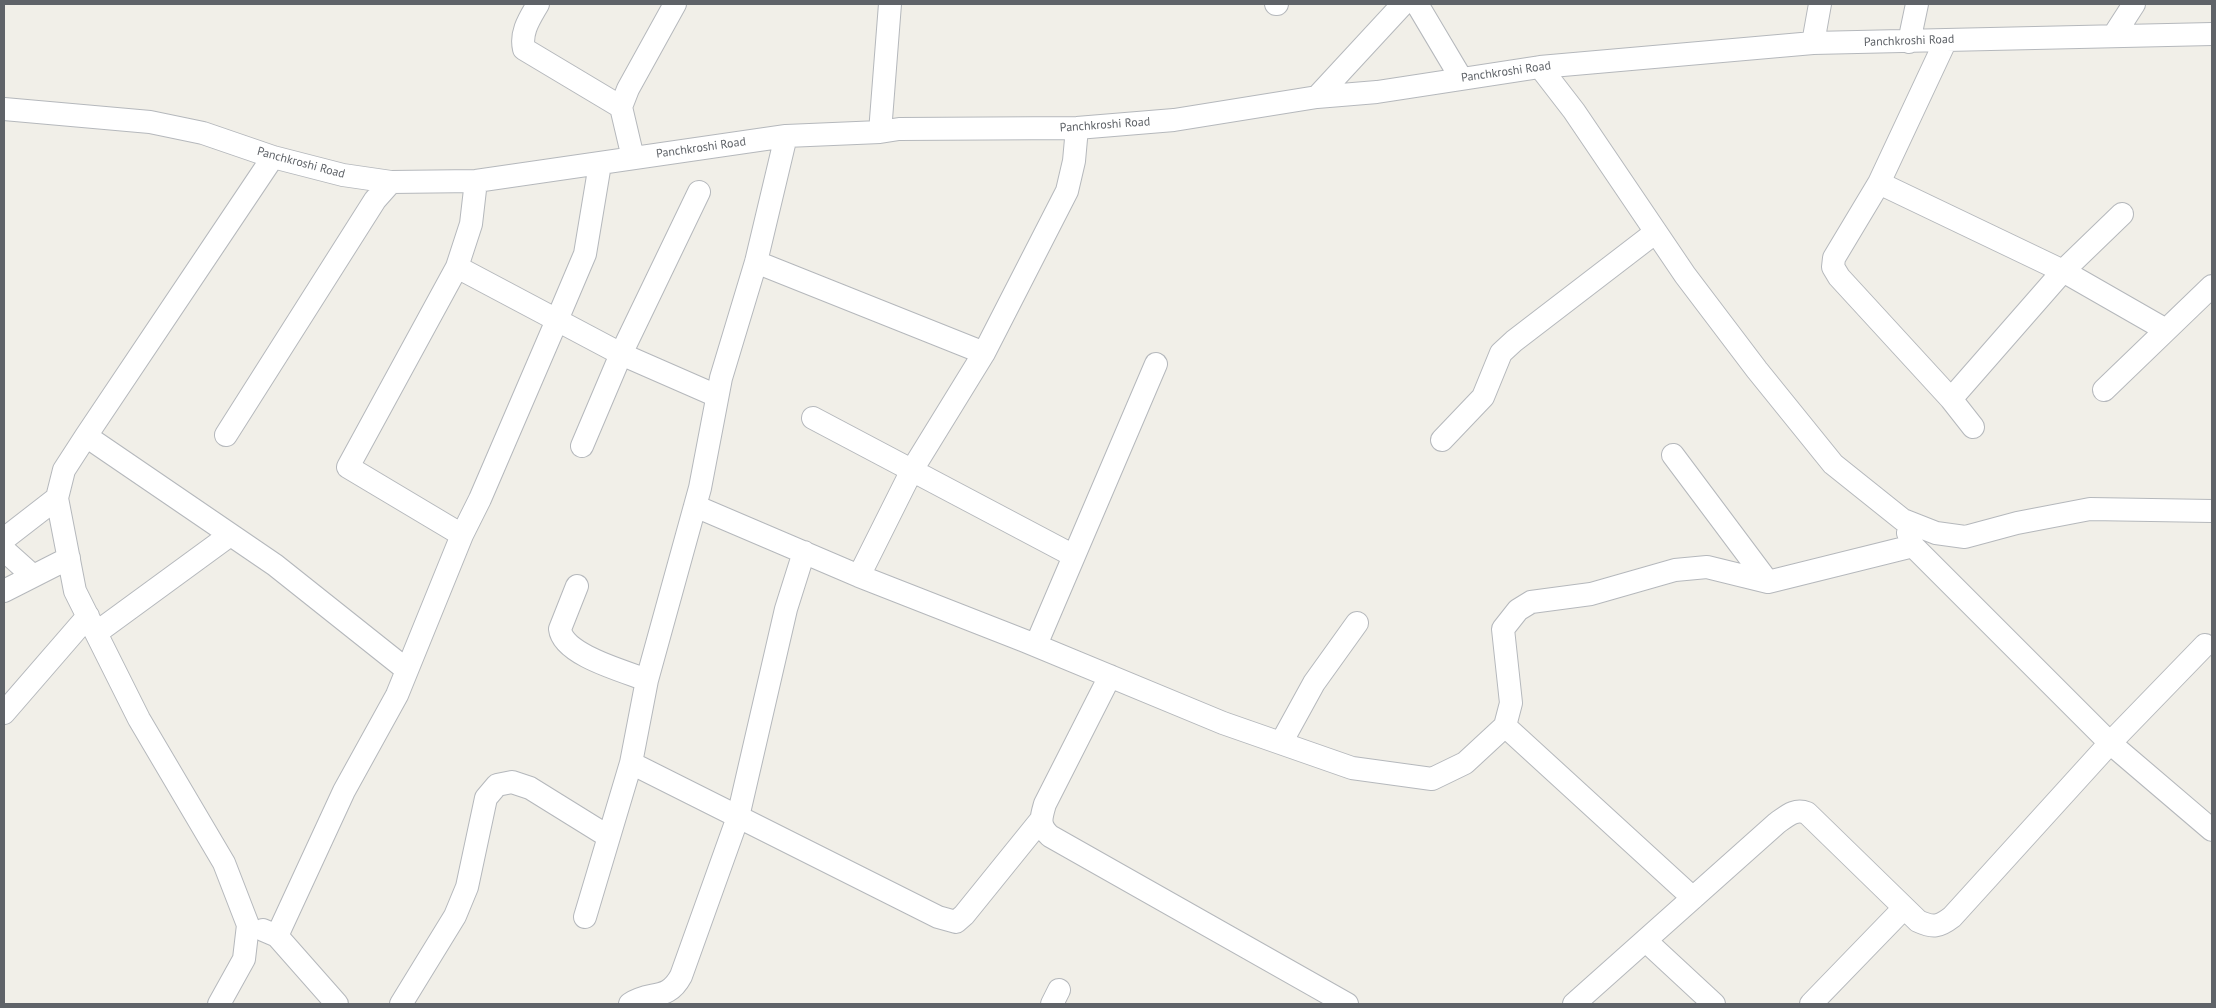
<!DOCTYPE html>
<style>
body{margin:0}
#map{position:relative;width:2216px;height:1008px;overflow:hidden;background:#f1efe8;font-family:"PT Sans",sans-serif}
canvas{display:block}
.frame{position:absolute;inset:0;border:5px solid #5f6368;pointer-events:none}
</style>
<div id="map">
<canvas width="2216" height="1008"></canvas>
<div class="frame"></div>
</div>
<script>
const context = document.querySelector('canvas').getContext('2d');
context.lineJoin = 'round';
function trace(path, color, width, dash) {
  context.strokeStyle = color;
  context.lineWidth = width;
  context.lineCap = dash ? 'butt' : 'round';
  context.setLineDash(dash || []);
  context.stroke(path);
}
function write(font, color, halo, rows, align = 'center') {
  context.font = font + ' "PT Sans",sans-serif';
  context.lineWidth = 4;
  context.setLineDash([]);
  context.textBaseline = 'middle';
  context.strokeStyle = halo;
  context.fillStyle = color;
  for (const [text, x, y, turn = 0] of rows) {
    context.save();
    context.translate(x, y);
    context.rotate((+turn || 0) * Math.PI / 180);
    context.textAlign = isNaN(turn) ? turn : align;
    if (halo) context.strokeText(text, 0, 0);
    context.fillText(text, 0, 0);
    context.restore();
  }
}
const minor = new Path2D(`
 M 538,4 C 530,18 520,32 524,49 L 621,107
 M 1276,4 L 1277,4
 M 1417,4 L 1461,78
 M 2114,35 L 2134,4
 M 1946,40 L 1879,183 L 2063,271 L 2122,214
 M 1909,42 L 1917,4
 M 1813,43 L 1820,4
 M 1540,67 L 1574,111 L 1685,275 L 1757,370 L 1833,464 L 1903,520 L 1936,533 L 1965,537 L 2017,523 L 2090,509 L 2212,511
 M 1317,97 L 1403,4
 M 4,109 L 150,122 L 203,133 L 273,157 L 343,175 L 391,182 L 476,181 L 786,136 L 880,132 L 899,129 L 1077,128 L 1174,120 L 1317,97 L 1377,92 L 1540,67 L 1813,43 L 2212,34
 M 1077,128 L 1074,161 L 1067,191 L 984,353 L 912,470 L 859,576 L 1025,641 L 1223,723 L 1352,768 L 1432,779 L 1465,763 L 1505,726 L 1511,703 L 1503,629 L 1518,610 L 1531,602 L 1591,594 L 1675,570 L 1707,567 L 1768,582 L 1913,546
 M 880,132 L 890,4
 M 633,158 L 621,107 L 628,89 L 675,4
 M 1879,183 L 1834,258 L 1833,267 L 1839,277 L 1951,399 L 1973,427
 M 756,262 L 984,353
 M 457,267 L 621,354 L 717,396
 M 2104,390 L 2212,286
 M 1951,399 L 2063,271 L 2166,330
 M 813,418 L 1074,556
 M 226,435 L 375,200 L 391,182
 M 86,436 L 275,565 L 407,670
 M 1442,440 L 1483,397 L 1501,353 L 1514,341 L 1656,232
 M 582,446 L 621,354 L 699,192
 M 1673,455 L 1768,582
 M 695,506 L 859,576
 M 1908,533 L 1913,546 L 2110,743 L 2212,830
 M 462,535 L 348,467 L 457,267 L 471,224 L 476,181
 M 4,539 L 57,498
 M 4,550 L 33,576
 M 577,586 L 560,629 C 563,655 624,671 647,680
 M 4,591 L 69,558
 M 96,633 L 230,535
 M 1036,645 L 1156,364
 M 1110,676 L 1045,804 C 1041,818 1038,825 1050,836 L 1347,1004
 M 4,713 L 88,616
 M 1505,726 L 1693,898
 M 1281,743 L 1314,683 L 1357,623
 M 631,763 L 938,917 L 956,922 L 964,915 L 1040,821
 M 585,917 L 631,763 L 647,680 L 700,488 L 721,378 L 756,262 L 786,136
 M 263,930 L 277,936 L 337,1004
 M 277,936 L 344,791 L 397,695 L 462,535 L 480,499 L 557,320 L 585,254 L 600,164
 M 1646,941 L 1714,1004
 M 219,1004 L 244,959 L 248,925 L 224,863 L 139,719 L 75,591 L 57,498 L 64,470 L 86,436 L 273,157
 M 401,1004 L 455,916 L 467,887 L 486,798 L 497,785 L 512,782 L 530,788 L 609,837
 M 630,1004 C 651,990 667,1002 681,976 L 738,817 L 786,609 L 804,552
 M 1052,1004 L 1059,990
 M 1574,1004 L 1777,823 C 1787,816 1795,808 1807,813 L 1918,921 C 1933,928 1939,927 1952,917 L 2110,743 L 2205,645
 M 1811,1004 L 1904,908`);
trace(minor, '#b5b8bc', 24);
trace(minor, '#fff', 22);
write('12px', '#5f6368', '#fff', [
 ["Panchkroshi Road",1909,41,-2],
 ["Panchkroshi Road",1506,72,-8],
 ["Panchkroshi Road",1105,125,-4],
 ["Panchkroshi Road",701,148,-8],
 ["Panchkroshi Road",301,163,15]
]);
</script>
